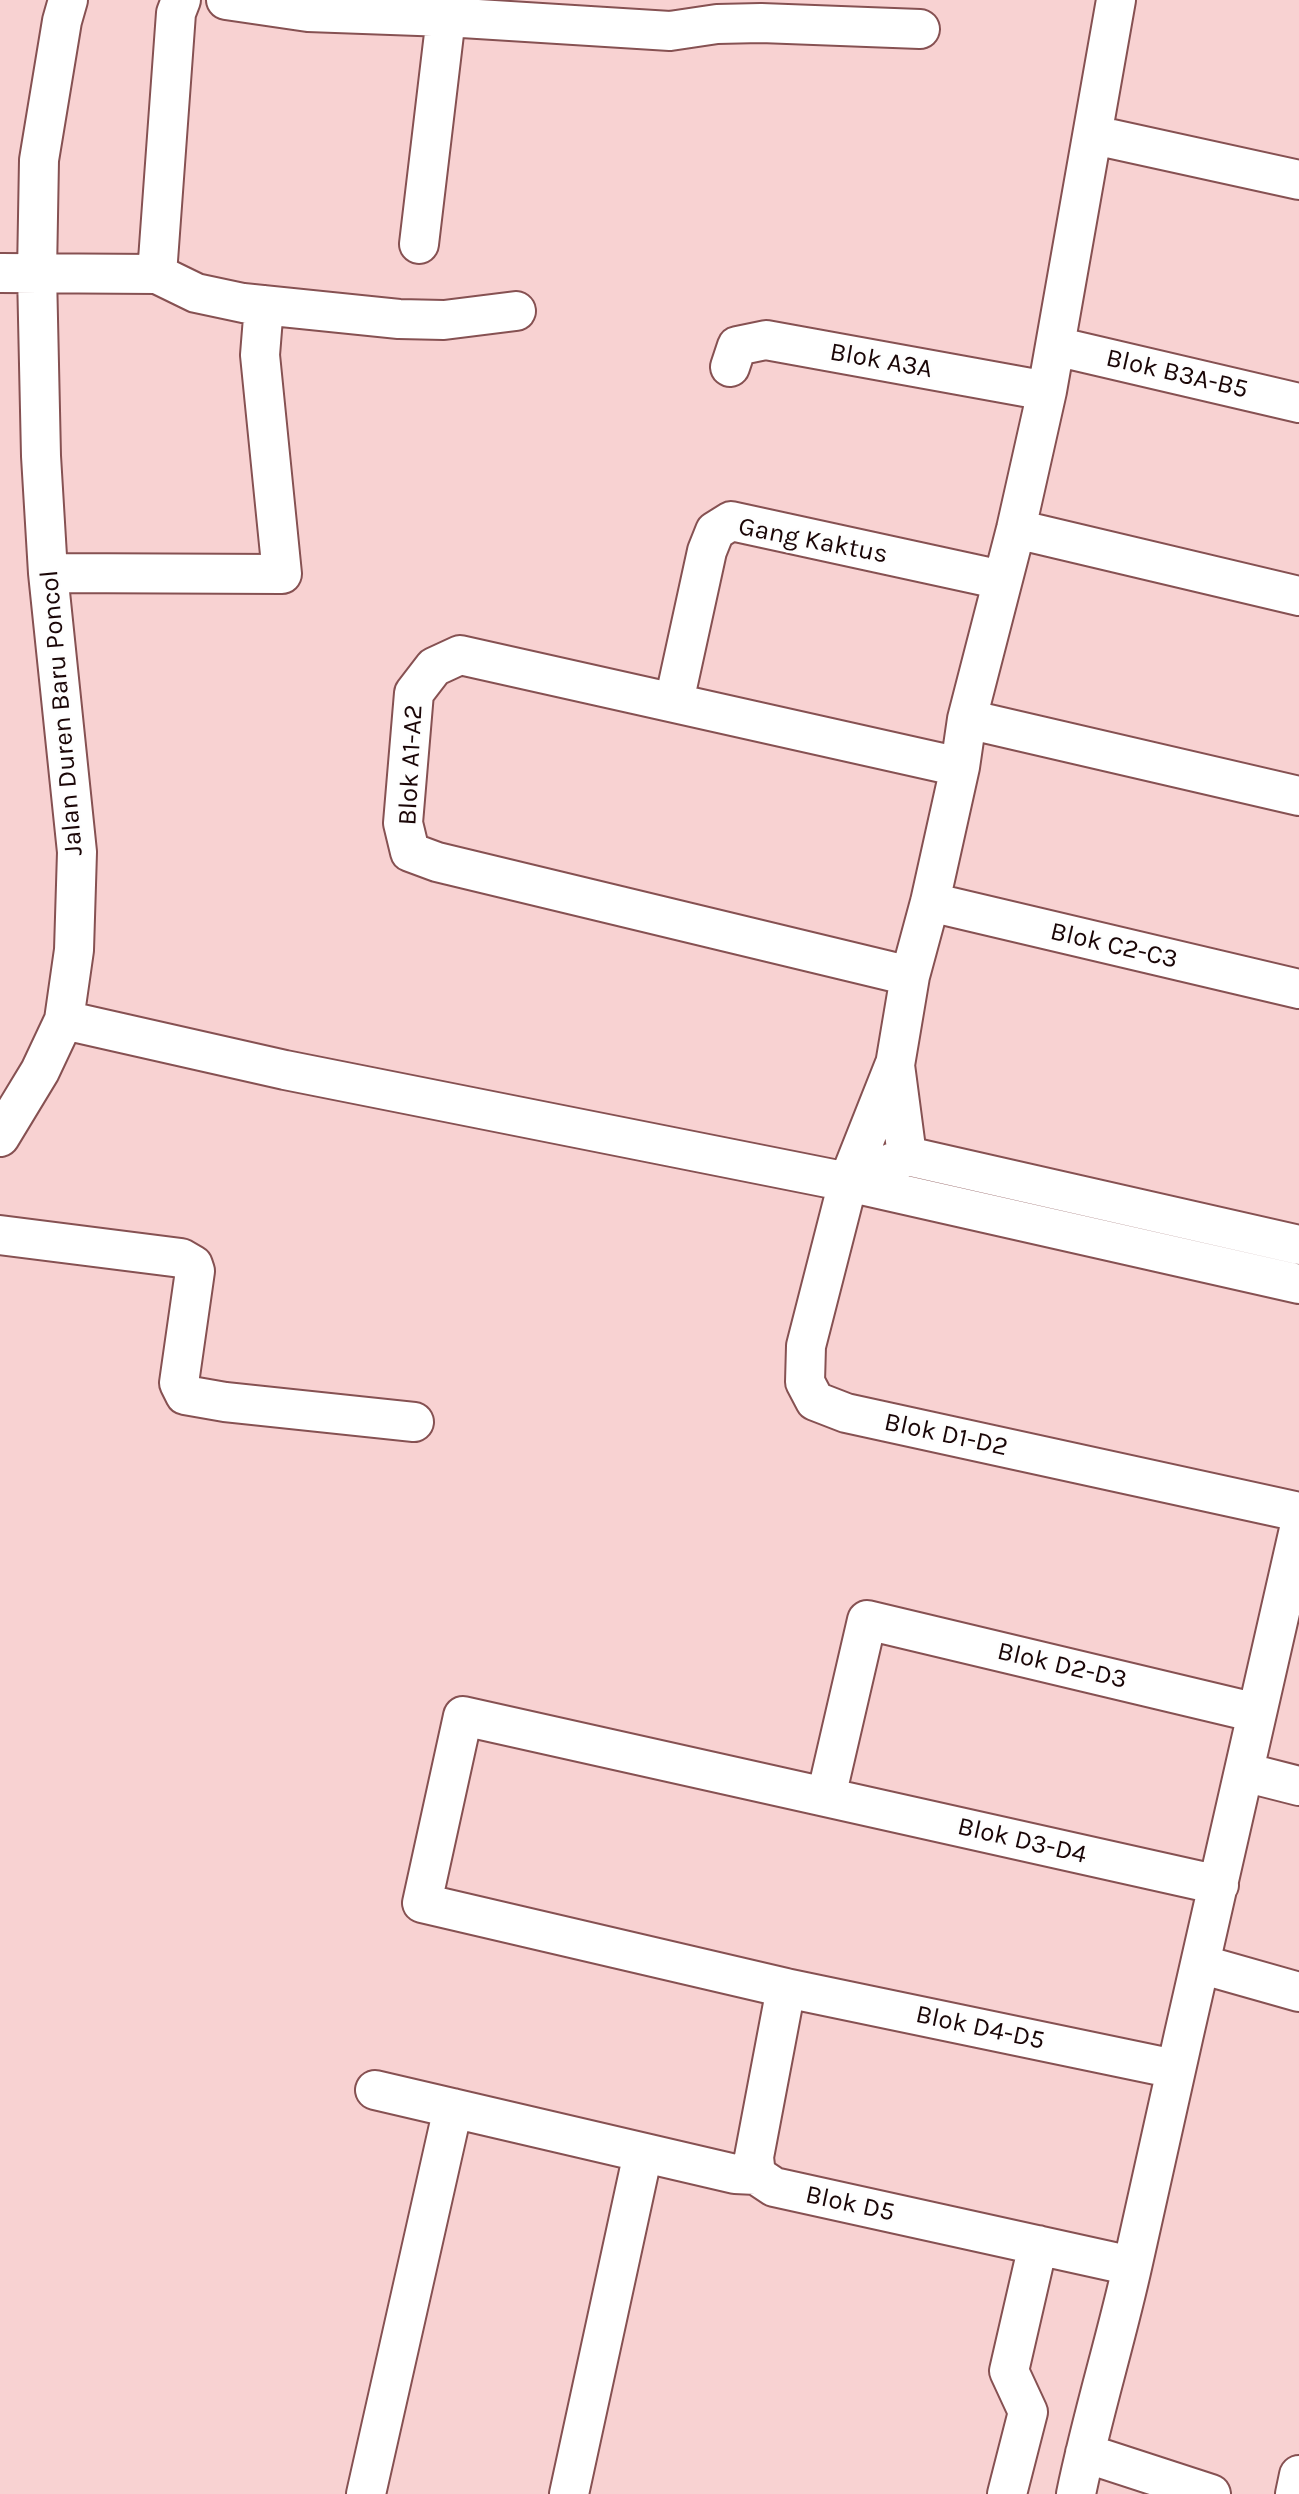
<!DOCTYPE html>
<style>
body{margin:0}
canvas{display:block;background:#f8d2d2}
</style>
<canvas width="1299" height="2494"></canvas>
<script>
const context = document.querySelector('canvas').getContext('2d');
context.lineJoin = 'round';
function trace(path, color, width, dash) {
  context.strokeStyle = color;
  context.lineWidth = width;
  context.lineCap = dash ? 'butt' : 'round';
  context.setLineDash(dash || []);
  context.stroke(path);
}
function write(font, color, halo, rows, align = 'center') {
  context.font = font + ' Karla,sans-serif';
  context.lineWidth = 5;
  context.setLineDash([]);
  context.textBaseline = 'middle';
  context.strokeStyle = halo;
  context.fillStyle = color;
  for (const [text, x, y, turn = 0] of rows) {
    context.save();
    context.translate(x, y);
    context.rotate((+turn || 0) * Math.PI / 180);
    context.textAlign = isNaN(turn) ? turn : align;
    if (halo) context.strokeText(text, 0, 0);
    context.fillText(text, 0, 0);
    context.restore();
  }
}
const minor = new Path2D(`
 M 226,0 L 308,12 L 446,17 L 670,31 L 717,24 L 761,23 L 920,29
 M 1094,135 L 1299,180
 M 419,244 L 446,17
 M 0,273 L 157,274 L 196,293 L 243,303 L 399,319 L 444,320 L 516,311
 M 157,274 L 176,13 L 181,0
 M 1055,346 L 1299,403
 M 730,367 L 737,346 L 766,340 L 1047,391
 M 1016,529 L 1299,596
 M 48,573 L 282,574 L 260,355 L 264,305
 M 674,702 L 707,551 L 715,531 L 731,521 L 1002,580
 M 967,719 L 1299,796
 M 930,902 L 1299,989
 M 910,976 L 437,862 L 410,852 L 403,823 L 414,693 L 434,667 L 460,655 L 960,767
 M 64,1020 L 285,1070 L 848,1182 L 907,1156 L 1299,1245
 M 894,1066 L 848,1182 L 1299,1284
 M 0,1137 L 40,1071 L 64,1020 L 74,950 L 77,852 L 48,573 L 41,456 L 37,273 L 39,160 L 62,21 L 68,0
 M 907,1156 L 895,1065 L 910,976 L 930,902 L 960,767 L 967,719 L 1016,529 L 1047,391 L 1116,0
 M 848,1182 L 806,1346 L 805,1382 L 815,1401 L 846,1413 L 1299,1512
 M 0,1235 L 181,1258 L 193,1265 L 195,1271 L 179,1383 L 185,1395 L 225,1402 L 414,1422
 M 1244,1772 L 1299,1786
 M 826,1797 L 867,1620 L 1257,1713
 M 1200,1964 L 1299,1992
 M 786,1988 L 754,2157 L 756,2175 L 774,2187 L 1132,2266
 M 1175,2069 L 786,1988 L 422,1903 L 463,1716 L 1219,1885
 M 375,2090 L 735,2174 L 756,2175
 M 1085,2453 L 1211,2494
 M 366,2494 L 453,2108
 M 569,2494 L 643,2153
 M 1007,2494 L 1028,2412 L 1009,2371 L 1038,2245
 M 1076,2494 C 1092,2416 1116,2340 1133,2263 C 1187,2018 1243,1773 1299,1529
 M 1295,2494 L 1299,2475`);
trace(minor, '#865152', 42);
trace(minor, '#fff', 38);
write('26px', '#1a0607', '#fefefe', [
 ["Blok A3A",881,361,10],
 ["Blok B3A-B5",1177,374,13],
 ["Gang Kaktus",813,541,11],
 ["Jalan Duren Baru Poncol",62,713,-95],
 ["Blok A1-A2",411,765,-87],
 ["Blok C2-C3",1114,946,13],
 ["Blok D1-D2",946,1435,12],
 ["Blok D2-D3",1062,1666,13],
 ["Blok D3-D4",1022,1841,13],
 ["Blok D4-D5",980,2028,12],
 ["Blok D5",850,2204,12]
]);
</script>
